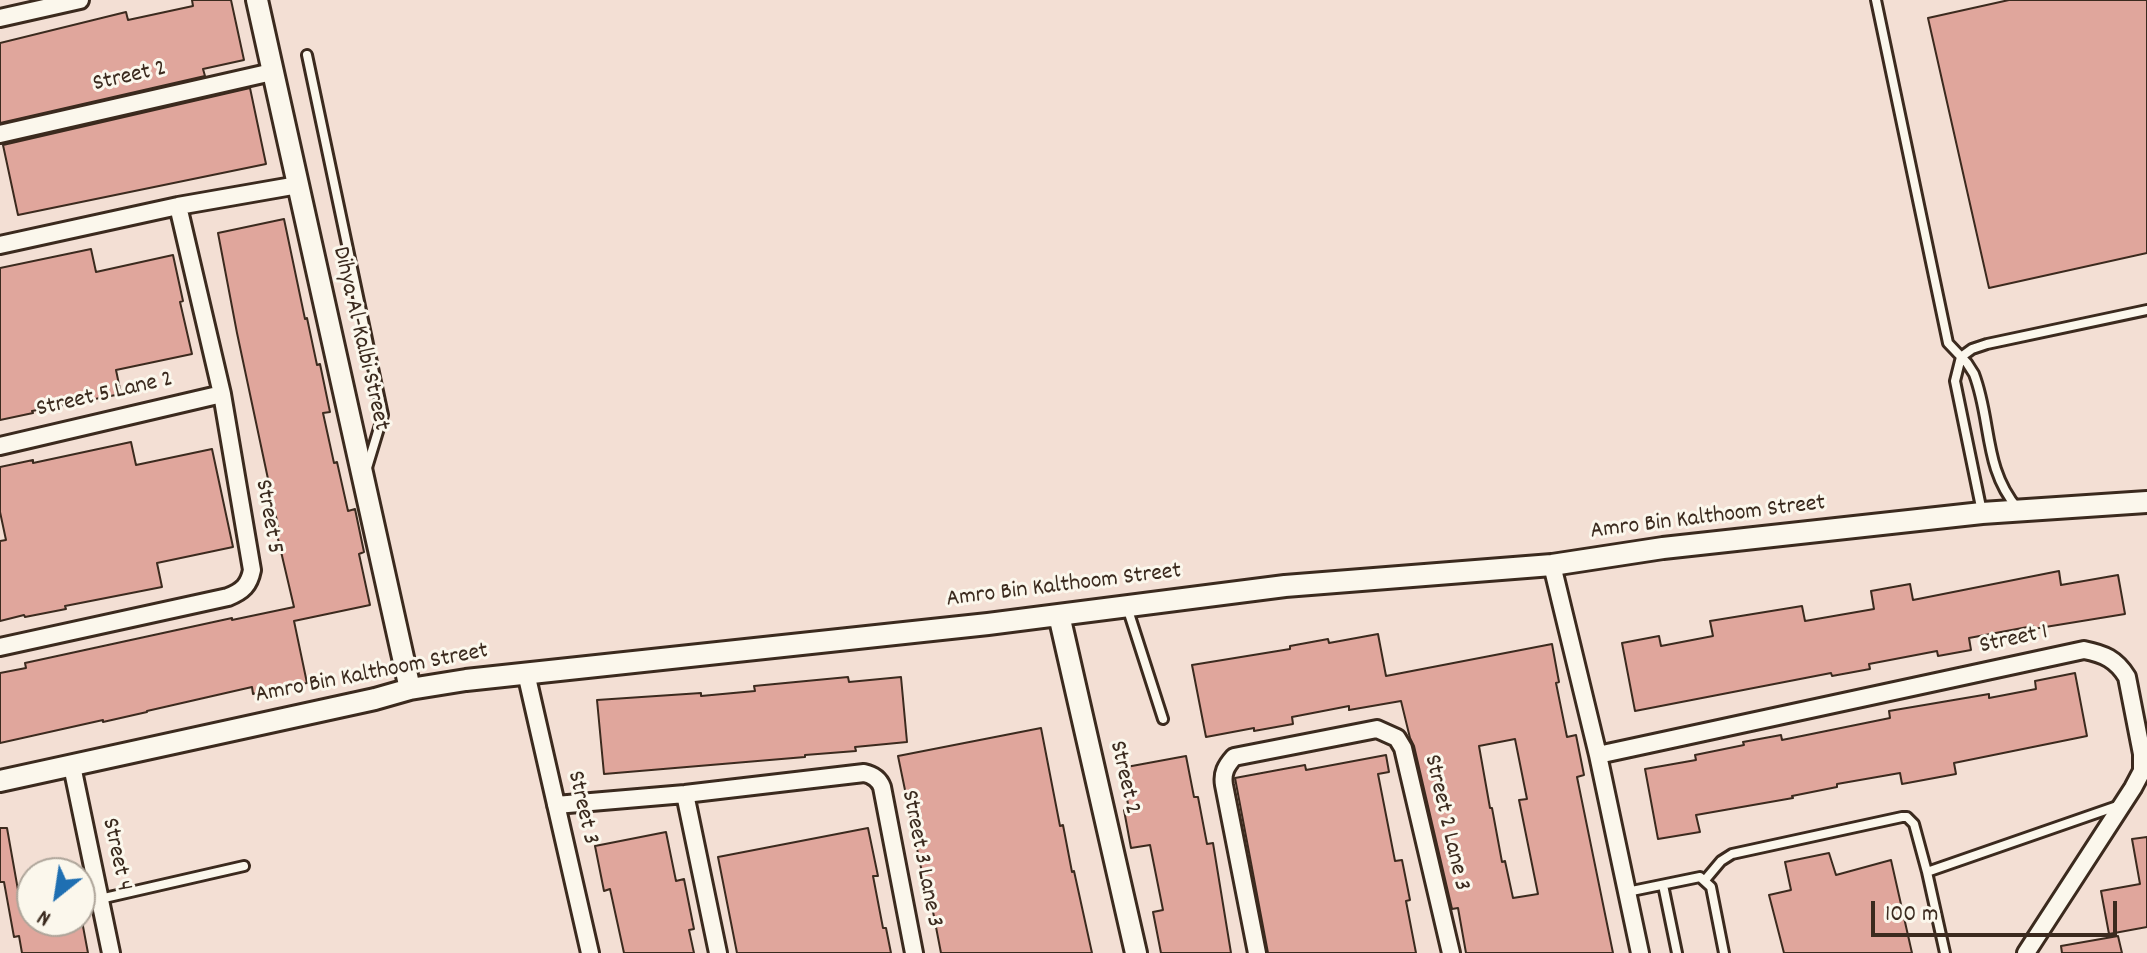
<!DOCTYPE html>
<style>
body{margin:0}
#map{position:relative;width:2147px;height:953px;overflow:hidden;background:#f3dfd4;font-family:Dekko,sans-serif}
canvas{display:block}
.north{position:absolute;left:16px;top:857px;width:80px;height:80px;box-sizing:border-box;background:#fbf7ec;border:2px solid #aea59a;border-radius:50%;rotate:210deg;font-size:22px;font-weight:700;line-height:32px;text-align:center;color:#3b2a1e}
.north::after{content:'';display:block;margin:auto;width:28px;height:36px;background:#1f6fb2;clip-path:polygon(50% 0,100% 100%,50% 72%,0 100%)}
.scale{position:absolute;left:1871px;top:901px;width:246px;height:36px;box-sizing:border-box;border:4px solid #3b2a1e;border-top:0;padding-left:10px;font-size:24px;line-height:28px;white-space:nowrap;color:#3b2a1e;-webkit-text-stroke:6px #fbf7ec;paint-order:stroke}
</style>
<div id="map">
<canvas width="2147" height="953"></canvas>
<div class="north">N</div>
<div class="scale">100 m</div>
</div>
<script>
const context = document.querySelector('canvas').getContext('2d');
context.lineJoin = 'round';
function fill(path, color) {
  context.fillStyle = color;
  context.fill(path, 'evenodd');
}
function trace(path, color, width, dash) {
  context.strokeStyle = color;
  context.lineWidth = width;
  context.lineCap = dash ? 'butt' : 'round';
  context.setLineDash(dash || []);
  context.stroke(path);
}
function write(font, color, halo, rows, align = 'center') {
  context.font = font + ' Dekko,sans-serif';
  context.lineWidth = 6;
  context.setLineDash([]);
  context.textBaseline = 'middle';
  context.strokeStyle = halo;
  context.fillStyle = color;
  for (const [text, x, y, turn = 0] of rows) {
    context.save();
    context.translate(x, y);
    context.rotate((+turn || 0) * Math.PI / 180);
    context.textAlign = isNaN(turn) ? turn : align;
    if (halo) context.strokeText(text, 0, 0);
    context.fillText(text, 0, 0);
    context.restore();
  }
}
const building = new Path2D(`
 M 192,0 L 231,0 L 244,60 L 203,69 L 205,76 L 0,123 L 0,43 L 126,12 L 128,20 L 193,6 Z
 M 2009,0 L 2147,0 L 2147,253 L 1989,288 L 1928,18 Z
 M 250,88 L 266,164 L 18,215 L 3,145 Z
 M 284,219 L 305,319 L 307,318 L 317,365 L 320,364 L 330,412 L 323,413 L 334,463 L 337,462 L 348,511 L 355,509 L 364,552 L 359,554 L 370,605 L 294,621 L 307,683 L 253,694 L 252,687 L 147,711 L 147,712 L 103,722 L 103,720 L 0,743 L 0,673 L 26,668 L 25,663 L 232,618 L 232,620 L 294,607 L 275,526 L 278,526 L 237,333 L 218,233 Z
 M 91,249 L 96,272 L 173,255 L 183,301 L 180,302 L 192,354 L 116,370 L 121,394 L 32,411 L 33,413 L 0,420 L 0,268 Z
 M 131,442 L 136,465 L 212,449 L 233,547 L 157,563 L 162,587 L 65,606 L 66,609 L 25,617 L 24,615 L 0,621 L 0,541 L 6,540 L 0,512 L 0,467 L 33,460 L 33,463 Z
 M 2059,571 L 2061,585 L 2118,575 L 2125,614 L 2033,629 L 2033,626 L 1969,638 L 1971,650 L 1938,656 L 1937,651 L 1869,664 L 1870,669 L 1832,676 L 1831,673 L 1635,711 L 1622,643 L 1659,636 L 1661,646 L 1713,636 L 1710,621 L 1802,606 L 1805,621 L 1874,609 L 1871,591 L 1910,584 L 1913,600 Z
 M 1378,634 L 1386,676 L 1552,644 L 1559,682 L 1556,683 L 1567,737 L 1576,735 L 1584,775 L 1577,777 L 1613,953 L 1466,953 L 1458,908 L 1452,909 L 1414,746 L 1410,738 L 1401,701 L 1349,710 L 1349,706 L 1292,717 L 1293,724 L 1254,731 L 1254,728 L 1206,737 L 1192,665 L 1290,649 L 1290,646 L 1328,639 L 1329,643 ZM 1515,739 L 1527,799 L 1519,800 L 1538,894 L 1513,898 L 1505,861 L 1502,862 L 1492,808 L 1490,808 L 1479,746 Z
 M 2075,673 L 2087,736 L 1954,763 L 1956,774 L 1902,784 L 1900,773 L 1837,784 L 1837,787 L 1792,796 L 1793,798 L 1696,815 L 1700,832 L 1658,839 L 1645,769 L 1696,760 L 1695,755 L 1744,745 L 1743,742 L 1781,735 L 1782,740 L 1890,718 L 1889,711 L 1989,694 L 1989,698 L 2036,689 L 2035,681 Z
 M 848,677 L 849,682 L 901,677 L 907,742 L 855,747 L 856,751 L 805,755 L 805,757 L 604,774 L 597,700 L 701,693 L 701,696 L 755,691 L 754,686 Z
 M 1041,728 L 1060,826 L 1063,825 L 1072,872 L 1074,871 L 1092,953 L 941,953 L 930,896 L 927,897 L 898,756 Z
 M 1386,755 L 1389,772 L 1378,774 L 1395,861 L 1402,860 L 1410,900 L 1406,901 L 1416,953 L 1268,953 L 1235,778 L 1305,765 L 1306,770 Z
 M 1186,756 L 1194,797 L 1198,797 L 1207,844 L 1213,843 L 1231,953 L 1161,953 L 1153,912 L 1163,910 L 1150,845 L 1131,848 L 1124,810 L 1129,809 L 1121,768 Z
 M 0,828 L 7,828 L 18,890 L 32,888 L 32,921 L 82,921 L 88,953 L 22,953 L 19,936 L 14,937 L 4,882 L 0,882 Z
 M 868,828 L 878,876 L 873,876 L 883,928 L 886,928 L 891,953 L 737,953 L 718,857 Z
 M 666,832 L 676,881 L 684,879 L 694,929 L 689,930 L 694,953 L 624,953 L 610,889 L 604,891 L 595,846 Z
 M 2147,837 L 2147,927 L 2109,934 L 2101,891 L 2140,884 L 2132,839 Z
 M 1829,853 L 1836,875 L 1891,860 L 1912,953 L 1784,953 L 1769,895 L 1791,890 L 1785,862 Z
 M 2118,936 L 2122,953 L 2062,953 L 2061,946 Z`);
fill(building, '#e0a69c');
trace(building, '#3b2a1e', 2);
const service = new Path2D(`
 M 1876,0 L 1948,343 L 1967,363 L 1974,374 C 1992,421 1983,468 2018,509
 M 307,55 L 383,415 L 366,471
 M 1982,512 L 1955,381 L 1961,357 L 1972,349 L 1987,344 L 2147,310
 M 1127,607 L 1163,719
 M 1705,880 L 1721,861 L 1732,854 L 1902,817 L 1907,817 L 1914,824 L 1927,872
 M 1663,885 L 1677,953
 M 1627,892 L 1700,877 L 1711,887 L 1724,953
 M 100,899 L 244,866
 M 1945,953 L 1927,872 L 2120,805`);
const minor = new Path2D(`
 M 0,18 L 80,0
 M 0,134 L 272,72
 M 0,245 L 178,206 L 298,185
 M 0,446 L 222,394
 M 1552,565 L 1598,755 L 1640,953
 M 0,647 L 228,597 C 243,591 249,585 252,570 L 222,394 L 178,206
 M 526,673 L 590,953
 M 1598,755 L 2084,650 C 2104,654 2116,659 2127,677 L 2142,754 L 2142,771 L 2133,788 L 2026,953
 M 72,766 L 111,953
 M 685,794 L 718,953
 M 556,805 L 685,794 L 864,773 C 873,775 879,779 882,787 L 914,953
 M 1257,953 L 1224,785 C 1222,773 1226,766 1234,757 L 1377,729 L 1397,738 L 1403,748 L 1451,953`);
const tertiary = new Path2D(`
 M 257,0 L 410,689
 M 1059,615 L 1136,953
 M 0,781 L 375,699 L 410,689 L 466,680 L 988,624 L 1285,586 L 1552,565 L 1663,548 L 1982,513 L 2147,502`);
trace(service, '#3b2a1e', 14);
trace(minor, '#3b2a1e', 22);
trace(tertiary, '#3b2a1e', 26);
trace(service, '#fbf7ec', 8);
trace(minor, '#fbf7ec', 16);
trace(tertiary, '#fbf7ec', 20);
write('24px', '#3b2a1e', '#fbf7ec', [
 ["Street 2",130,78,-13],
 ["Dihya Al-Kalbi Street",359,339,77],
 ["Street 5 Lane 2",105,396,-13],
 ["Street 5",267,517,80],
 ["Amro Bin Kalthoom Street",1708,519,-7],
 ["Amro Bin Kalthoom Street",1064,587,-7],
 ["Street 1",2014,641,-12],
 ["Amro Bin Kalthoom Street",372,675,-11],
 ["Street 2",1123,778,77],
 ["Street 3",581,808,77],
 ["Street 2 Lane 3",1445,823,77],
 ["Street 4",115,855,78],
 ["Street 3 Lane 3",920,859,79]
]);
</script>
